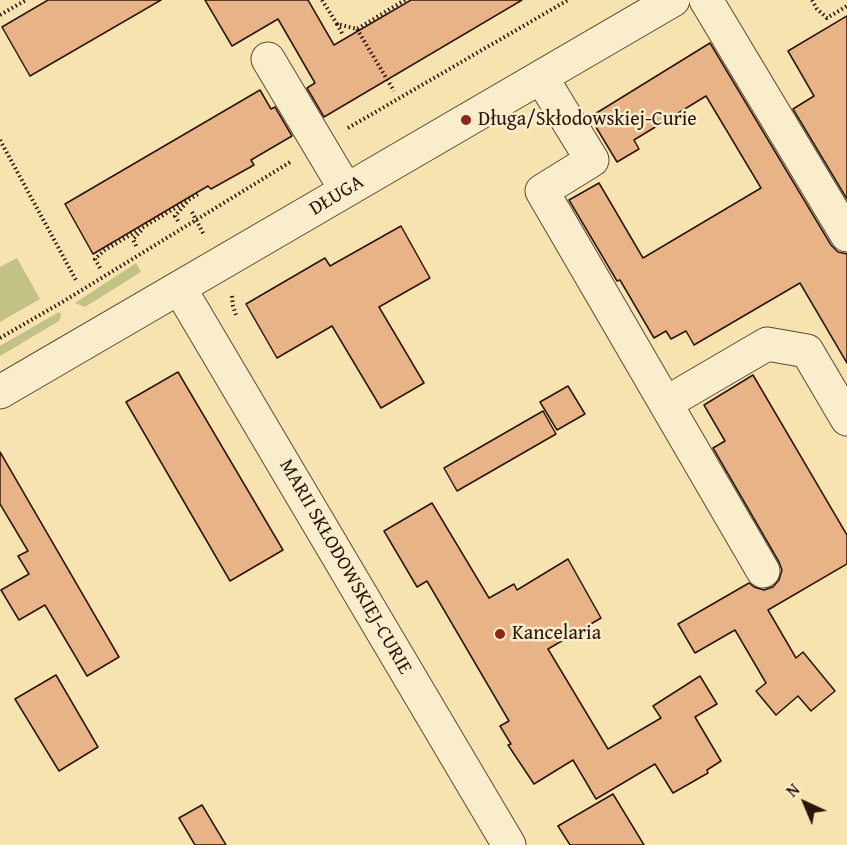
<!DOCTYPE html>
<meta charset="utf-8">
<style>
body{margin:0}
#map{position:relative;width:847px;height:845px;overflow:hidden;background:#f6e3b0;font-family:"Gentium Book Plus",serif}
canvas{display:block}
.north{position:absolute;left:775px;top:773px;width:60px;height:60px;-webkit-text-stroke:4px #f9edcc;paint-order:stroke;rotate:316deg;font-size:16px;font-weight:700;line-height:24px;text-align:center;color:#2b1409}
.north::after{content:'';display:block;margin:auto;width:21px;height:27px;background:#2b1409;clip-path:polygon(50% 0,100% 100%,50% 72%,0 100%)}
</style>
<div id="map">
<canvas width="847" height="845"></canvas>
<div class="north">N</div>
</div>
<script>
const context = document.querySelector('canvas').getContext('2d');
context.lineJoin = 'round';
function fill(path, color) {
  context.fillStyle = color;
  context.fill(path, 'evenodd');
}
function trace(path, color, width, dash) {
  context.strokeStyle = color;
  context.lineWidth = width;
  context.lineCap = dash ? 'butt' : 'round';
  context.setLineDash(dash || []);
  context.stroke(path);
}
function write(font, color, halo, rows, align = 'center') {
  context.font = font + ' "Gentium Book Plus",serif';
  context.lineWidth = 5;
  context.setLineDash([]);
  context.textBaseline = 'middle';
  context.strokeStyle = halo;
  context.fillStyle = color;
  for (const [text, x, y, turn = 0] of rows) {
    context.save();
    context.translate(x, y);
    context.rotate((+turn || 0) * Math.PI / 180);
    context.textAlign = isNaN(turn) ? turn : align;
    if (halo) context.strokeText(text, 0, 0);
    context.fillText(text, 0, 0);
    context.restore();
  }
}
fill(new Path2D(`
 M 17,258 L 40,299 L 0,322 L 0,267 Z
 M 136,263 L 141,272 L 85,307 L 75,303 Z
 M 59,312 L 61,315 L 59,321 L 0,356 L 0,346 Z`), '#c2c287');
const building = new Path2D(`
 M 48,0 L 161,0 L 30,76 L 2,27 Z
 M 205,0 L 308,0 L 334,45 L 411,0 L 522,0 L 324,117 L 307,88 L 315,83 L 278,19 L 232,46 Z
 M 847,16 L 847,199 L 793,109 L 814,96 L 788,51 Z
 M 710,43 L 831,245 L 838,252 L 847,254 L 847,363 L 800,283 L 694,345 L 686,331 L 671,339 L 666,331 L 654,338 L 620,280 L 617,281 L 569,200 L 599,183 L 643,258 L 761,188 L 706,96 L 634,140 L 639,149 L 617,162 L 590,117 Z
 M 260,90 L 271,109 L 275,107 L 292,136 L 251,160 L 254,165 L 211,189 L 208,186 L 93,254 L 65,204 Z
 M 401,226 L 430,278 L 379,307 L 424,383 L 381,408 L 332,326 L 277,358 L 246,304 L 325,258 L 330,266 Z
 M 178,372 L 283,550 L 230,581 L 126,402 Z
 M 753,375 L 847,535 L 847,564 L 768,610 L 796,658 L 803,652 L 835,691 L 811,711 L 798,696 L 776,715 L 756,691 L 766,683 L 735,630 L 695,653 L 678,624 L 749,583 L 754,587 L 764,590 L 773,587 L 779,580 L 782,570 L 779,562 L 713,448 L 725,441 L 704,405 Z
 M 568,386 L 585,414 L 557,430 L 540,402 Z
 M 543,411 L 556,434 L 457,491 L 444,468 Z
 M 0,452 L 119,657 L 87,676 L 45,605 L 19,620 L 1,590 L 29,574 L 18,556 L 28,551 L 0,504 Z
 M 432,503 L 489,598 L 514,584 L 517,590 L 568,559 L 601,618 L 548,649 L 608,749 L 661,718 L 653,706 L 700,676 L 717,704 L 695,717 L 721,761 L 707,770 L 708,773 L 673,793 L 655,764 L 596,799 L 573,760 L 534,784 L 508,745 L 511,744 L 500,726 L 509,721 L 427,581 L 417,587 L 384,531 Z
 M 56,675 L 98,747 L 59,771 L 15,699 Z
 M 613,794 L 644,845 L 570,845 L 558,826 Z
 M 202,805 L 226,845 L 195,845 L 179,818 Z`);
fill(building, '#e8b386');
trace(building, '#2b1409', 1.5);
const minor = new Path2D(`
 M 706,0 L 847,235
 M 268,59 L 346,190
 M 541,77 L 592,160 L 542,191 L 763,571
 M 180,289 L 509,845
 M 0,392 C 225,263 448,129 673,0
 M 666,403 L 767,344 L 807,351 L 847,419`);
trace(minor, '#5e4833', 35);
trace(new Path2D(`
 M 322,0 L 337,24 L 357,29 L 405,0
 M 812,0 L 817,9 L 827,18 L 847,6
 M 0,15 L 26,0
 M 337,24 L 343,35
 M 357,29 L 394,91
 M 348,128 L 568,0
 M 0,140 L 77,282
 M 192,212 L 204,235
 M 178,221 L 175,216 L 187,202
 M 136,246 L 133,239 L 143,229
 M 100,268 L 95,259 L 105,250 L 200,193
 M 232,296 L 233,306 L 236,315
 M 0,338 L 64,301 L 292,161`), '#2b1409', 4, [1.5, 3]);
trace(minor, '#f9edcc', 33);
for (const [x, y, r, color] of [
 [466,120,6,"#8f2418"],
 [500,634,6,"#8f2418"]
]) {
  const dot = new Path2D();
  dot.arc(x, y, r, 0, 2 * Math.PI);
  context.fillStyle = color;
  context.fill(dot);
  trace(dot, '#f9edcc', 2);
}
write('20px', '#2b1409', '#f9edcc', [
 ["Długa/Skłodowskiej-Curie",478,120],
 ["Kancelaria",512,634]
], 'left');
write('20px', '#2b1409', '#f9edcc', [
 ["DŁUGA",337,196,-31],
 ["MARII SKŁODOWSKIEJ-CURIE",345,567,60]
]);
</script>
